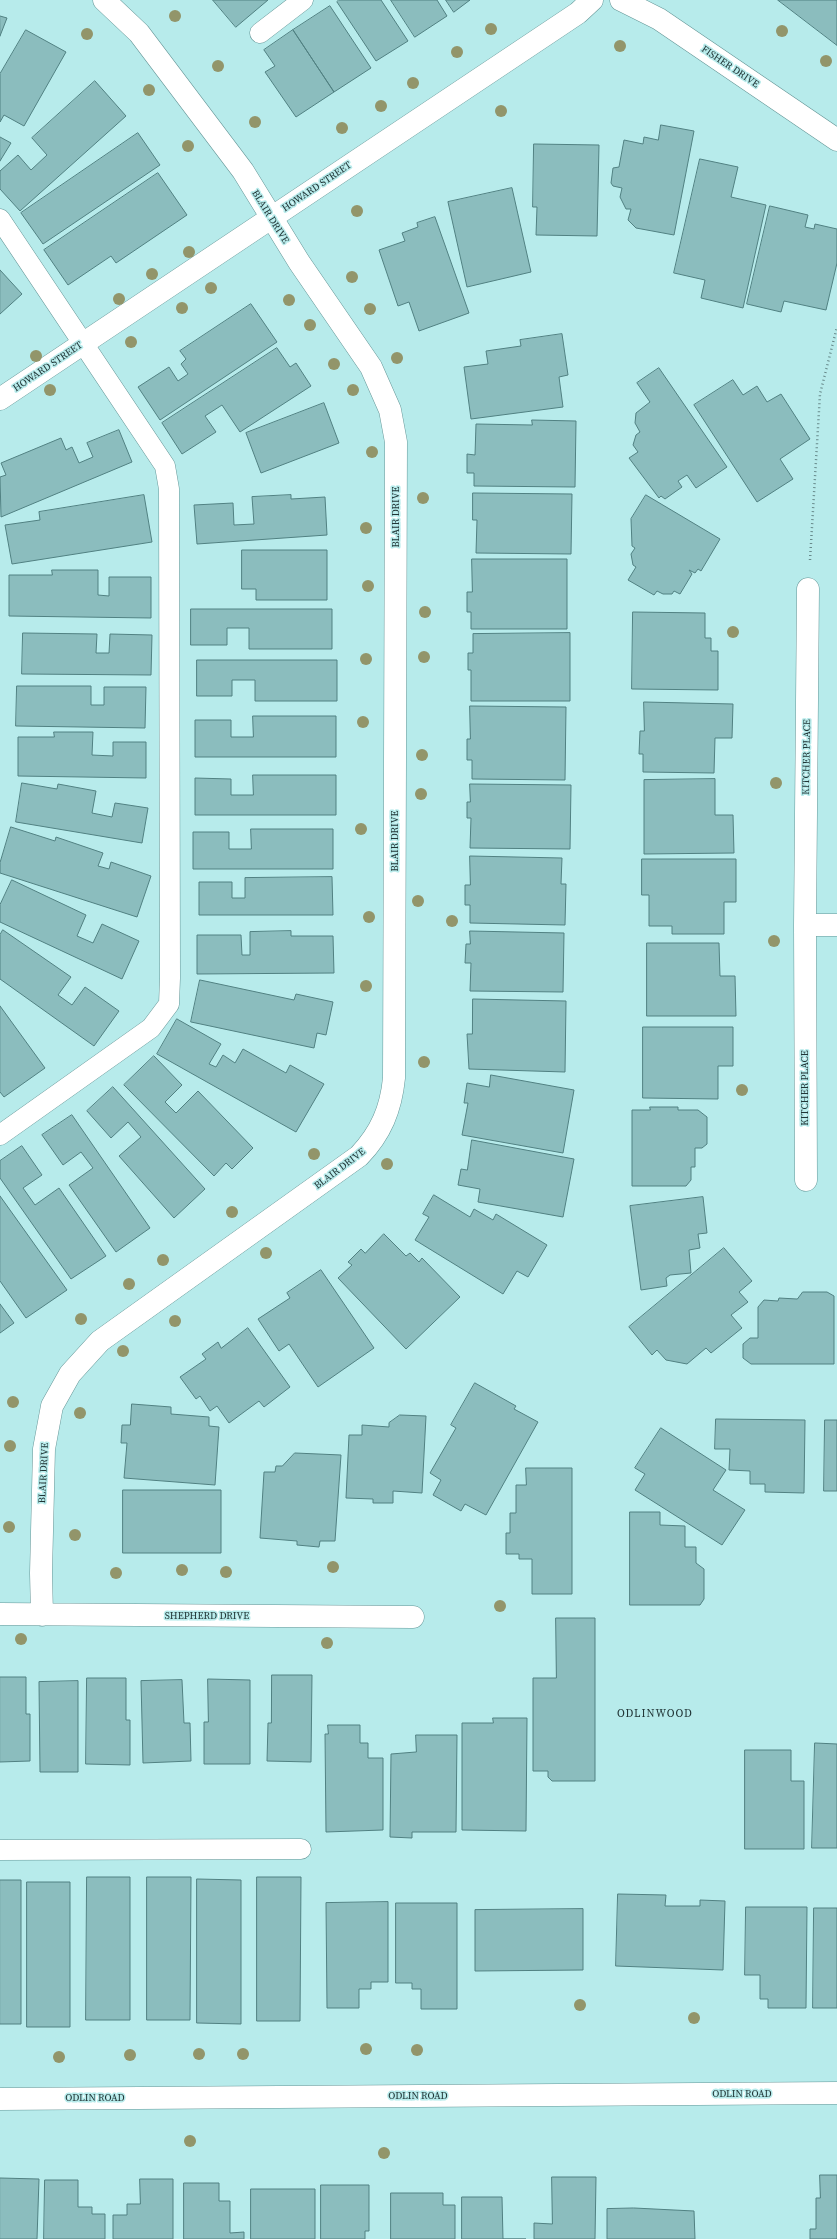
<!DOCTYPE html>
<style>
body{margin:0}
canvas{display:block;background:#b7ebeb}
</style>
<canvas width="837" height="2239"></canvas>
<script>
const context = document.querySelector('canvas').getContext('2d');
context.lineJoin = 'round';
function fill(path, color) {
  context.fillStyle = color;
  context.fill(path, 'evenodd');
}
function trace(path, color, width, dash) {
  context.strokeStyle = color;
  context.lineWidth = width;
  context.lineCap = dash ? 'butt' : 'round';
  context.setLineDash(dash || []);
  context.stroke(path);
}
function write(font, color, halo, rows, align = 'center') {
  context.font = font + ' "Source Serif 4",serif';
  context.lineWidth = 3;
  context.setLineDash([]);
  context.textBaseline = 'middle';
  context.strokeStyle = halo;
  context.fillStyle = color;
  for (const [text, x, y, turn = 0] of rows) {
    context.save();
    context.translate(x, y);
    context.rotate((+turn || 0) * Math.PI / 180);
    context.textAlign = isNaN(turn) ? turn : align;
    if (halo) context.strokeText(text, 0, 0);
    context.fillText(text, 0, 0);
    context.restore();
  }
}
const building = new Path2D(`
 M 213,0 L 268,0 L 236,27 Z
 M 339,0 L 381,0 L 408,41 L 376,61 L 337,2 Z
 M 391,0 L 437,0 L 447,16 L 415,37 Z
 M 446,0 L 470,0 L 454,12 Z
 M 778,0 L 837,0 L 837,45 Z
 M 330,6 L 371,68 L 334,92 L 293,30 Z
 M 0,16 L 7,18 L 0,36 Z
 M 26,30 L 66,52 L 24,126 L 4,115 L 0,122 L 0,74 Z
 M 293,30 L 334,92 L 296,117 L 265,72 L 275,66 L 264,50 Z
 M 95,81 L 126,116 L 20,211 L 0,189 L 0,171 L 18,155 L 31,170 L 47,155 L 32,138 Z
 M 661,125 L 694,131 L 674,235 L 636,228 L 628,220 L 631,209 L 626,209 L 620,197 L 622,188 L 613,186 L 611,183 L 613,168 L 619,167 L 624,140 L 643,144 L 644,137 L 658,140 Z
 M 138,133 L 160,165 L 43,244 L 21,213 Z
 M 0,137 L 11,143 L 0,161 Z
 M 534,144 L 599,145 L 597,236 L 536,235 L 537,207 L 533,207 Z
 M 700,159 L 738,167 L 731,197 L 766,205 L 743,308 L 701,298 L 705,280 L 674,273 Z
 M 158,173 L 187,215 L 116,263 L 111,256 L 68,285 L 44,250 Z
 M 512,188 L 531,272 L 467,287 L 448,202 Z
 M 770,206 L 808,215 L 805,227 L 814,229 L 815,224 L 837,229 L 837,263 L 826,310 L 784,301 L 781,312 L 747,304 Z
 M 435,217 L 469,313 L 419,331 L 409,302 L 398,306 L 379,250 L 405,241 L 402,233 L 418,227 L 417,223 Z
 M 0,270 L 22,294 L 0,314 Z
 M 251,304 L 277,342 L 160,420 L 138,387 L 169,367 L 178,381 L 188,374 L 181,364 L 186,359 L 180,351 Z
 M 562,334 L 568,375 L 559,377 L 563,407 L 471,419 L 464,367 L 488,364 L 486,351 L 521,346 L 520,340 Z
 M 277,348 L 290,367 L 296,363 L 311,386 L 240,432 L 222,405 L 205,416 L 216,432 L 182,454 L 162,423 Z
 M 659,368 L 727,467 L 696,488 L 687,475 L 678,481 L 682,487 L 665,499 L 661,496 L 659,498 L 629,458 L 638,452 L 633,445 L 636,435 L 640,432 L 635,423 L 636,413 L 650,402 L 637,383 Z
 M 733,380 L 743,395 L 757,386 L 767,402 L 781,394 L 810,439 L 780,459 L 793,479 L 757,502 L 694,405 Z
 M 324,403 L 339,443 L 261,473 L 246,433 Z
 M 532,420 L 576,421 L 575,487 L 474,486 L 474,473 L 467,473 L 467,454 L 475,455 L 476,424 L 532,425 Z
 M 119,430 L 132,462 L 1,517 L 0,477 L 6,475 L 1,463 L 61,438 L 66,450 L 72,447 L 79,463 L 93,457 L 87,443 Z
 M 473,493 L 572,494 L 571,554 L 476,553 L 477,520 L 473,520 Z
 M 144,495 L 152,542 L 12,564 L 5,525 L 40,520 L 39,512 Z
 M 291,495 L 291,499 L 325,497 L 327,535 L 197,544 L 194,505 L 233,503 L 234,525 L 254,524 L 252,497 Z
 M 646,495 L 720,539 L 701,571 L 698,569 L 695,573 L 689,570 L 692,574 L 680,594 L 674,591 L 672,594 L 663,594 L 657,591 L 654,595 L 628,580 L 636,567 L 633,565 L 631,554 L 635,548 L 632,546 L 631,519 Z
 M 242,550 L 327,550 L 327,600 L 256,600 L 256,589 L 242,589 Z
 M 472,559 L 567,559 L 567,629 L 471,629 L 471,612 L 467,612 L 467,592 L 472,592 Z
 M 52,570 L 98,570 L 98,595 L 109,596 L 109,577 L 151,577 L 151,618 L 9,616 L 9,575 L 52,575 Z
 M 191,609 L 332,609 L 332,649 L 249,649 L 249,628 L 227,628 L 227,645 L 191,645 Z
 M 633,612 L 705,613 L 705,638 L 711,638 L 711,651 L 718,651 L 718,690 L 632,689 Z
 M 23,633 L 97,634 L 96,653 L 109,653 L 110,634 L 152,635 L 151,675 L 22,674 Z
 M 570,633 L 570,701 L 471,701 L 471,670 L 468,670 L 468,653 L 473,653 L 473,634 Z
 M 197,660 L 337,660 L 337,701 L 255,701 L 255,680 L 232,680 L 232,696 L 197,696 Z
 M 17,686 L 91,686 L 91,705 L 104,705 L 104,687 L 146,687 L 145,728 L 16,726 Z
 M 644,702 L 733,704 L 732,738 L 715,738 L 714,773 L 643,772 L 643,754 L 639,754 L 640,731 L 644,731 Z
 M 470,706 L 566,707 L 565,780 L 472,779 L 472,760 L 467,760 L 467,739 L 470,739 Z
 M 253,716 L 336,716 L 336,757 L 195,757 L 195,720 L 231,720 L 231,737 L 253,737 Z
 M 54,732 L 93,732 L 92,755 L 113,756 L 113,742 L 146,742 L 146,778 L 18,776 L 18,737 L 54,737 Z
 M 253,775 L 336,775 L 336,815 L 195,815 L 195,778 L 231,779 L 231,795 L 253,795 Z
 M 715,779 L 715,815 L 733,815 L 734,853 L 644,854 L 644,780 Z
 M 22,783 L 57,789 L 58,784 L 96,791 L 92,813 L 112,817 L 115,803 L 148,808 L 142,843 L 16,822 Z
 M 470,784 L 571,785 L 570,849 L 470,848 L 471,818 L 467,818 L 467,802 L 470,802 Z
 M 11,827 L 55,841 L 56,837 L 103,853 L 98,866 L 109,869 L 111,862 L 151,876 L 137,917 L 0,873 L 0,863 Z
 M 251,829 L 333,829 L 333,869 L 193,869 L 193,832 L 229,832 L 229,849 L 251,849 Z
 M 470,856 L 562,858 L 561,884 L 566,884 L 565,925 L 470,923 L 470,905 L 465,905 L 465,885 L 470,885 Z
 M 642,859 L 736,859 L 736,902 L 724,902 L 724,934 L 672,934 L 672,926 L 649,926 L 649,895 L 642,895 Z
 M 332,877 L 333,915 L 199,915 L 199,882 L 232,882 L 232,898 L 245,898 L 245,878 Z
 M 12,880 L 86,915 L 77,936 L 93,943 L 102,924 L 139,941 L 122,979 L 0,922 L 0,905 Z
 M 3,930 L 71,977 L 58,995 L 72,1005 L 85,987 L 119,1011 L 94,1046 L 0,979 L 0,935 Z
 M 291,931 L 291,936 L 333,936 L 334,973 L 197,974 L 197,935 L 241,935 L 242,955 L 250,955 L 250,932 Z
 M 470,931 L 564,933 L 563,992 L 470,991 L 471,963 L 465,963 L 466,944 L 470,944 Z
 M 647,943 L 719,943 L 720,976 L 735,976 L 736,1016 L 647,1016 Z
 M 200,980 L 294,1000 L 296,994 L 333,1002 L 326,1035 L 317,1033 L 314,1048 L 191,1022 Z
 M 473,999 L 566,1001 L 565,1072 L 469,1069 L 467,1034 L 472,1034 Z
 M 0,1006 L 45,1068 L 4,1097 L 0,1092 Z
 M 177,1019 L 221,1044 L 209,1064 L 216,1067 L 223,1055 L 235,1063 L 243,1049 L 286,1073 L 290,1065 L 324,1084 L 296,1132 L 157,1054 Z
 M 643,1027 L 733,1027 L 733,1066 L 718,1066 L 718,1099 L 643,1098 Z
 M 154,1056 L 182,1085 L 165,1102 L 176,1113 L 198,1091 L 253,1148 L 232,1169 L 226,1163 L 214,1176 L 124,1085 Z
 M 491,1075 L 574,1090 L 563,1153 L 462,1135 L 468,1103 L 464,1103 L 467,1083 L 489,1087 Z
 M 113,1087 L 205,1189 L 174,1218 L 119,1156 L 141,1137 L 128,1122 L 111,1138 L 87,1111 Z
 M 650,1107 L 678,1107 L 678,1110 L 698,1110 L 707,1117 L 707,1144 L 702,1148 L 695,1148 L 695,1167 L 691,1167 L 691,1180 L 686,1186 L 632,1186 L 632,1110 L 650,1110 Z
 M 72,1115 L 150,1228 L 116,1252 L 69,1185 L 93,1168 L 81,1152 L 63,1165 L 42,1135 Z
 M 472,1140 L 574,1159 L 563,1217 L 478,1202 L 480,1189 L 458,1185 L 461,1169 L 467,1170 Z
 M 22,1146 L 42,1175 L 23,1188 L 35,1205 L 59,1188 L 106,1256 L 71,1279 L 0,1178 L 0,1161 Z
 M 434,1195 L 470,1217 L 474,1209 L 493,1220 L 496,1214 L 547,1245 L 528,1277 L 517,1271 L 503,1294 L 415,1240 L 429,1217 L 423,1214 Z
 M 0,1196 L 67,1290 L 26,1318 L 0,1281 Z
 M 703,1197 L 707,1233 L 698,1234 L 700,1248 L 689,1250 L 691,1273 L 670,1275 L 666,1278 L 667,1286 L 641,1290 L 630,1206 Z
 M 384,1234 L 406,1256 L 410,1253 L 419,1262 L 422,1258 L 460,1297 L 406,1349 L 338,1278 L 352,1265 L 348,1262 L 361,1249 L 365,1253 Z
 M 724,1248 L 752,1281 L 739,1292 L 748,1302 L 731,1315 L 742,1328 L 711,1353 L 706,1348 L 687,1364 L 666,1360 L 657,1350 L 652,1355 L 629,1327 Z
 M 321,1270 L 374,1348 L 318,1387 L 289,1344 L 279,1351 L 258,1319 L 290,1298 L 287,1293 Z
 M 803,1292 L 827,1292 L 834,1296 L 834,1364 L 751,1364 L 743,1358 L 743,1344 L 750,1338 L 758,1338 L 758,1307 L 764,1300 L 778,1301 L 779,1298 L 797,1299 Z
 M 0,1304 L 14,1323 L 0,1333 Z
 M 248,1328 L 290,1387 L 264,1407 L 259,1401 L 229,1423 L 217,1406 L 210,1411 L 200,1396 L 196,1399 L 180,1377 L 206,1359 L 202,1354 L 218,1342 L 221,1348 Z
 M 475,1383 L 516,1406 L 514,1409 L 538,1422 L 486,1515 L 465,1504 L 461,1511 L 433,1495 L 441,1480 L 430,1473 L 456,1428 L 451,1425 Z
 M 132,1404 L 171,1407 L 171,1414 L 209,1417 L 209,1426 L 219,1427 L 215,1485 L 124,1478 L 127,1443 L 121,1443 L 122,1425 L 130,1425 Z
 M 400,1415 L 426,1416 L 422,1493 L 393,1491 L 393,1503 L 373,1503 L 373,1499 L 346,1498 L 349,1435 L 362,1435 L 362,1425 L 389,1427 L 389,1423 Z
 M 716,1419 L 805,1420 L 804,1493 L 765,1492 L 765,1484 L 750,1484 L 750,1471 L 729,1470 L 730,1449 L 715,1449 Z
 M 825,1420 L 837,1420 L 837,1491 L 824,1491 Z
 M 661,1428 L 726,1470 L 713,1490 L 745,1510 L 722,1545 L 635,1490 L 645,1474 L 635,1468 Z
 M 295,1453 L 341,1455 L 335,1541 L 320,1541 L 319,1547 L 297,1545 L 297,1541 L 260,1538 L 264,1472 L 275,1472 L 276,1466 L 282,1466 Z
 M 526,1468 L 572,1468 L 572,1594 L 532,1594 L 532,1559 L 519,1559 L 519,1554 L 506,1554 L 506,1533 L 510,1533 L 510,1513 L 516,1513 L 516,1485 L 526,1485 Z
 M 123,1490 L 221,1490 L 221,1553 L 123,1553 Z
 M 630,1512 L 660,1512 L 660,1525 L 685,1526 L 685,1547 L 696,1547 L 696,1563 L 704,1569 L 704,1599 L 700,1605 L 630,1605 Z
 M 556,1618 L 595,1618 L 595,1781 L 552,1781 L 548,1777 L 548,1771 L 533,1771 L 533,1678 L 556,1678 Z
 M 272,1675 L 312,1675 L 311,1762 L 267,1761 L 268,1723 L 271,1723 Z
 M 0,1677 L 26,1677 L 26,1714 L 30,1714 L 30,1761 L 0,1762 Z
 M 87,1678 L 126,1678 L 126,1720 L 130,1720 L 130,1765 L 86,1764 Z
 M 208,1679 L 250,1680 L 250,1764 L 204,1764 L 204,1722 L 208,1722 Z
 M 182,1680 L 184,1723 L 190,1723 L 191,1761 L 143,1763 L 141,1681 Z
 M 78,1681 L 78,1772 L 40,1772 L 39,1682 Z
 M 493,1718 L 527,1718 L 526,1831 L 462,1830 L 462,1723 L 493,1723 Z
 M 328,1725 L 360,1725 L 360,1743 L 368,1743 L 368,1758 L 383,1758 L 383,1830 L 326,1832 L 325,1734 L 328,1734 Z
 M 416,1735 L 457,1735 L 456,1832 L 412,1832 L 412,1838 L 390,1837 L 391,1754 L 416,1752 Z
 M 815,1743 L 837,1744 L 837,1848 L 812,1848 Z
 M 745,1750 L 791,1750 L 791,1781 L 804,1781 L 804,1849 L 745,1849 Z
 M 87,1877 L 130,1877 L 130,2020 L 86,2020 Z
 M 147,1877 L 191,1877 L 190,2020 L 147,2020 Z
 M 257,1877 L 301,1877 L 300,2021 L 257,2021 Z
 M 197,1879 L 241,1880 L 241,2024 L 197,2023 Z
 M 0,1880 L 21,1880 L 21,2024 L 0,2024 Z
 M 27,1882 L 70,1882 L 70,2027 L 27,2027 Z
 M 618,1894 L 666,1895 L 665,1906 L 700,1906 L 700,1900 L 725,1901 L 723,1970 L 616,1966 Z
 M 388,1902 L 388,1982 L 371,1982 L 371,1989 L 359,1989 L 359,2008 L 327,2008 L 326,1903 Z
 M 396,1903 L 457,1903 L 457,2009 L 421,2009 L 421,1989 L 412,1989 L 412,1983 L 396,1983 Z
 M 746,1907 L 807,1907 L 806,2008 L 768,2008 L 768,1999 L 760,1999 L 760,1975 L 745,1975 Z
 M 814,1908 L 837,1908 L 837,2008 L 813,2008 Z
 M 583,1909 L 583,1970 L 475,1971 L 475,1910 Z
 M 820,2175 L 837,2175 L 837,2239 L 810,2239 L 810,2229 L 816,2229 L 816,2198 L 820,2198 Z
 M 552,2177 L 596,2177 L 595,2239 L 534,2239 L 534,2223 L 552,2224 Z
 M 0,2178 L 39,2179 L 37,2239 L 0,2239 Z
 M 140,2179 L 173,2179 L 173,2239 L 113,2239 L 113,2215 L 127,2215 L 127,2204 L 140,2204 Z
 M 45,2180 L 78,2180 L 78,2207 L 92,2207 L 92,2214 L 105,2214 L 105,2239 L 44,2239 Z
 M 184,2183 L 219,2183 L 219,2201 L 230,2201 L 230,2233 L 244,2232 L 244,2239 L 184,2239 Z
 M 321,2185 L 369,2185 L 369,2231 L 365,2231 L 365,2239 L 321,2239 Z
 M 251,2189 L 315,2189 L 315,2239 L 251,2239 Z
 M 391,2193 L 443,2193 L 443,2205 L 455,2205 L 455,2239 L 391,2239 Z
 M 462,2197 L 502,2197 L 503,2239 L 526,2239 L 462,2239 Z
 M 634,2208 L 694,2211 L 695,2239 L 607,2239 L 607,2209 Z`);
fill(building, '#8bbdbe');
trace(building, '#518182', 1);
const service = new Path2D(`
 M 260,33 L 303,0
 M 0,219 L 165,466 L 169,489 L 170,978 L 169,1004 L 151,1028 L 0,1135
 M 0,1850 L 301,1849`);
const minor = new Path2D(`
 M 621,0 L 659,19 L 837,140
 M 0,399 L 578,13 L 592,0
 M 805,925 L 837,925
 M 806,1180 L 805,925 L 808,589
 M 0,1614 L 413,1617
 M 42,1615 L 41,1573 L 44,1449 L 52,1406 L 70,1374 L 100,1341 L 359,1156 C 381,1133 391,1109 394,1078 L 396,442 L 390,410 L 371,367 L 299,262 L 243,171 L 139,33 L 104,0
 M 0,2099 L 837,2093`);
trace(service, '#659697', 21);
trace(minor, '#659697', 23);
trace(new Path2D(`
 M 810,560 L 820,394 L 837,327`), '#688b8c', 2.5, [1, 3]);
trace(service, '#fff', 20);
trace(minor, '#fff', 22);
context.fillStyle = '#92956a';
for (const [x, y] of [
 [175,16],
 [491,29],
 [782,31],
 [87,34],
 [620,46],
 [457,52],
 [826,61],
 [218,66],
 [413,83],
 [149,90],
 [381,106],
 [501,111],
 [255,122],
 [342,128],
 [188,146],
 [357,211],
 [189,252],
 [152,274],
 [352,277],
 [211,288],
 [119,299],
 [289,300],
 [182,308],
 [370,309],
 [310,325],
 [131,342],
 [36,356],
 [397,358],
 [334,364],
 [50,390],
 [353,390],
 [372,452],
 [423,498],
 [366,528],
 [368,586],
 [425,612],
 [733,632],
 [424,657],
 [366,659],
 [363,722],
 [422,755],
 [776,783],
 [421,794],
 [361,829],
 [418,901],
 [369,917],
 [452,921],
 [774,941],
 [366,986],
 [424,1062],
 [742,1090],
 [314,1154],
 [387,1164],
 [232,1212],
 [266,1253],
 [163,1260],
 [129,1284],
 [81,1319],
 [175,1321],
 [123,1351],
 [13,1402],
 [80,1413],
 [10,1446],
 [9,1527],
 [75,1535],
 [333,1567],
 [182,1570],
 [226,1572],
 [116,1573],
 [500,1606],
 [21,1639],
 [327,1643],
 [580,2005],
 [694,2018],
 [366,2049],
 [417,2050],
 [199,2054],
 [243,2054],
 [130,2055],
 [59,2057],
 [190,2141],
 [384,2153]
]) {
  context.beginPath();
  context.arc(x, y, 6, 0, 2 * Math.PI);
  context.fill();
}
write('10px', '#213536', '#b7ebeb', [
 ["FISHER DRIVE",730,67,34],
 ["HOWARD STREET",317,187,-34],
 ["BLAIR DRIVE",270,217,58],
 ["HOWARD STREET",48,367,-34],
 ["BLAIR DRIVE",396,517,-90],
 ["KITCHER PLACE",807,757,-89],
 ["BLAIR DRIVE",395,841,-90],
 ["KITCHER PLACE",805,1088,-90],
 ["BLAIR DRIVE",340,1169,-37],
 ["BLAIR DRIVE",44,1473,-87],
 ["SHEPHERD DRIVE",207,1616],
 ["ODLIN ROAD",742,2094],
 ["ODLIN ROAD",418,2096],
 ["ODLIN ROAD",95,2098]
]);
context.letterSpacing = '1px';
write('11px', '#213536', '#b7ebeb', [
 ["ODLINWOOD",655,1714]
]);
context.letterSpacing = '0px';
</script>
